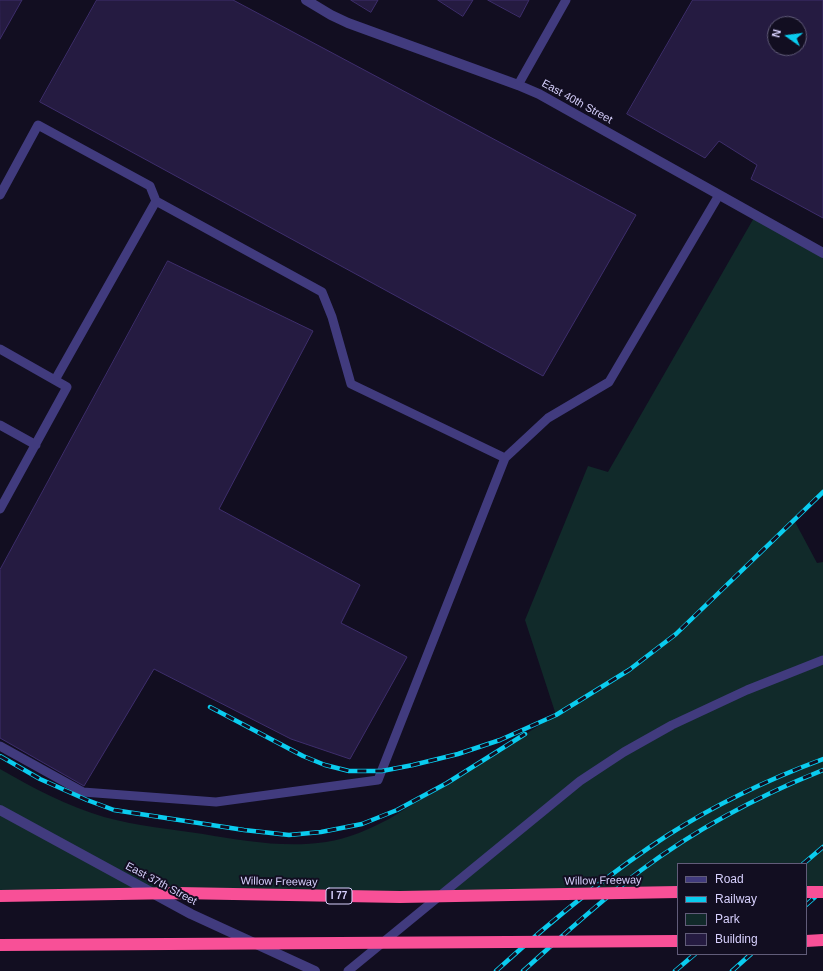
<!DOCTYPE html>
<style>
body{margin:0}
#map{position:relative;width:823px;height:971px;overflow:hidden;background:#120e21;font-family:Arial,sans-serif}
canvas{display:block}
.legend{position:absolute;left:677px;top:863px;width:130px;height:92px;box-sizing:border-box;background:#120e21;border:1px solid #615c79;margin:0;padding:5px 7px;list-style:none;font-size:12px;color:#d7d0fd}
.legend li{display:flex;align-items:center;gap:8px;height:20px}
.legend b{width:20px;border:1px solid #615c79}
.north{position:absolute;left:767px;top:16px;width:40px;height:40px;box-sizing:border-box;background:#120e21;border:1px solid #615c79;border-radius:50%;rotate:284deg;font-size:11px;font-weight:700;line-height:16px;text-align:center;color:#d7d0fd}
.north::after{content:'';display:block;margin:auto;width:14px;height:18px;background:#0accef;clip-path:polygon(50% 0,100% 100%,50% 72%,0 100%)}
</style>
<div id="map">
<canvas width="823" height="971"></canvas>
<ul class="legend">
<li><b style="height:5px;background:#413b7e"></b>Road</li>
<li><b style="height:5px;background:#0accef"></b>Railway</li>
<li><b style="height:11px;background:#112a2a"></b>Park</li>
<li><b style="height:11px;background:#251b41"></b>Building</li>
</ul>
<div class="north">N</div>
</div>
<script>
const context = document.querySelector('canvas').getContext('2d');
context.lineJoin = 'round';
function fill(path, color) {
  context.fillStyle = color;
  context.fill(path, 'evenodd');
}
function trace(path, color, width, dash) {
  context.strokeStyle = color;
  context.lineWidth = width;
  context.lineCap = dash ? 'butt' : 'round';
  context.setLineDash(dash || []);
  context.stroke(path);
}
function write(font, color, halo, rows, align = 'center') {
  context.font = font + ' Arial,sans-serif';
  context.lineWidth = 4;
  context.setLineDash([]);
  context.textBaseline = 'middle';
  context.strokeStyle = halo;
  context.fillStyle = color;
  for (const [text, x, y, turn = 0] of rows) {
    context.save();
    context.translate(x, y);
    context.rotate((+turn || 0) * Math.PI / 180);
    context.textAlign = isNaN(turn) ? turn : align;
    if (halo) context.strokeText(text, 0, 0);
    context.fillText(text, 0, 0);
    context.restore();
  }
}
fill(new Path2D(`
 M 755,216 L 823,253 L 823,492 L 794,520 L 817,563 L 823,562 L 823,892 L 806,892 L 806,864 L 678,864 L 678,892 L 0,896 L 0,769 C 33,788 67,806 104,817 C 136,826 170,829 203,834 C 244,841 285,848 326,842 C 348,839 369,829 389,819 L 556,715 L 525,620 L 588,466 L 608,472 Z`), '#112a2a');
const building = new Path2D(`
 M 0,0 L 22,0 L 0,39 Z
 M 97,0 L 233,0 L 636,215 L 543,376 L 40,102 Z
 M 351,0 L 378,0 L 371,12 Z
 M 438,0 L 473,0 L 463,16 Z
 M 488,0 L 529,0 L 520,17 Z
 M 693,0 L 823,0 L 823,218 L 751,179 L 757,165 L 719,141 L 705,158 L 627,114 ZM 775,24 L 799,24 L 799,48 L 775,48 Z
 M 168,261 L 313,331 L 219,509 L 360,585 L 341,623 L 407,657 L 350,759 L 291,739 L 154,669 L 84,786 L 0,738 L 0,570 Z`);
fill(building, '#251b41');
trace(building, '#3e2e6c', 1);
trace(new Path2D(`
 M 518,85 L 566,0
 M 0,195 L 38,125 L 150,186 L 156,201
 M 0,349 L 67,387 L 0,509
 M 55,380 L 156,201 L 322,292 L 332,317 L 351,384 L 505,458
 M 0,425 L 36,445
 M 0,746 L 83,792 L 216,802 L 378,780 L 505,458 L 548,418 L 609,382 L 719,195
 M 348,971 L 580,781 L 624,752 L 672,725 L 747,690 L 823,660`), '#413b7e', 9);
trace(new Path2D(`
 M 306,0 L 331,15 L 348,23 L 518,85 L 539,94 L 823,253
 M 0,810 L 191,914 L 315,971`), '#413b7e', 10);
trace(new Path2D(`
 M 806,941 L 823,940`), '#f85097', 12);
const rail = new Path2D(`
 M 210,707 L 303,756 L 325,765 L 349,771 L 382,771 L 413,765 L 458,754 L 500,740 L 556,715 L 629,670 L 676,634 L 823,492
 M 0,756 L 40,779 L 87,800 L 114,810 L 244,830 L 289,835 L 321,832 L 362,824 L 397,810 L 447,783 L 525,734
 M 803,864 L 823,847
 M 806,905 L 823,890
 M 496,971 C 550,922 606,875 668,835 C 716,804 769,779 823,759
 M 523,971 C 561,937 599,902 640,871 C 696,829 758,796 823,770
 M 675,971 L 695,954
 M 732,971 L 751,954`);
trace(rail, '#0accef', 4.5);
trace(rail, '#120e21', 3, [9]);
trace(new Path2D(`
 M 806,892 L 823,892
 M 0,896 L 178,893 L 400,897 L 678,892
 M 0,945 L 678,941`), '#f85097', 12);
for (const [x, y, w] of [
 [339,896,26]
]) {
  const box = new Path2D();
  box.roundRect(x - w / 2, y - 8, w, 16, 3);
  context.fillStyle = '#120e21';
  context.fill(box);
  trace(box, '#d7d0fd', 1);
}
write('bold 10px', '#d7d0fd', null, [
 ["I 77",339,896]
]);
write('11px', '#d7d0fd', '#120e21', [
 ["East 40th Street",577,102,29],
 ["Willow Freeway",603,881,-1],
 ["Willow Freeway",279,882,1],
 ["East 37th Street",161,884,28]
]);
</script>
